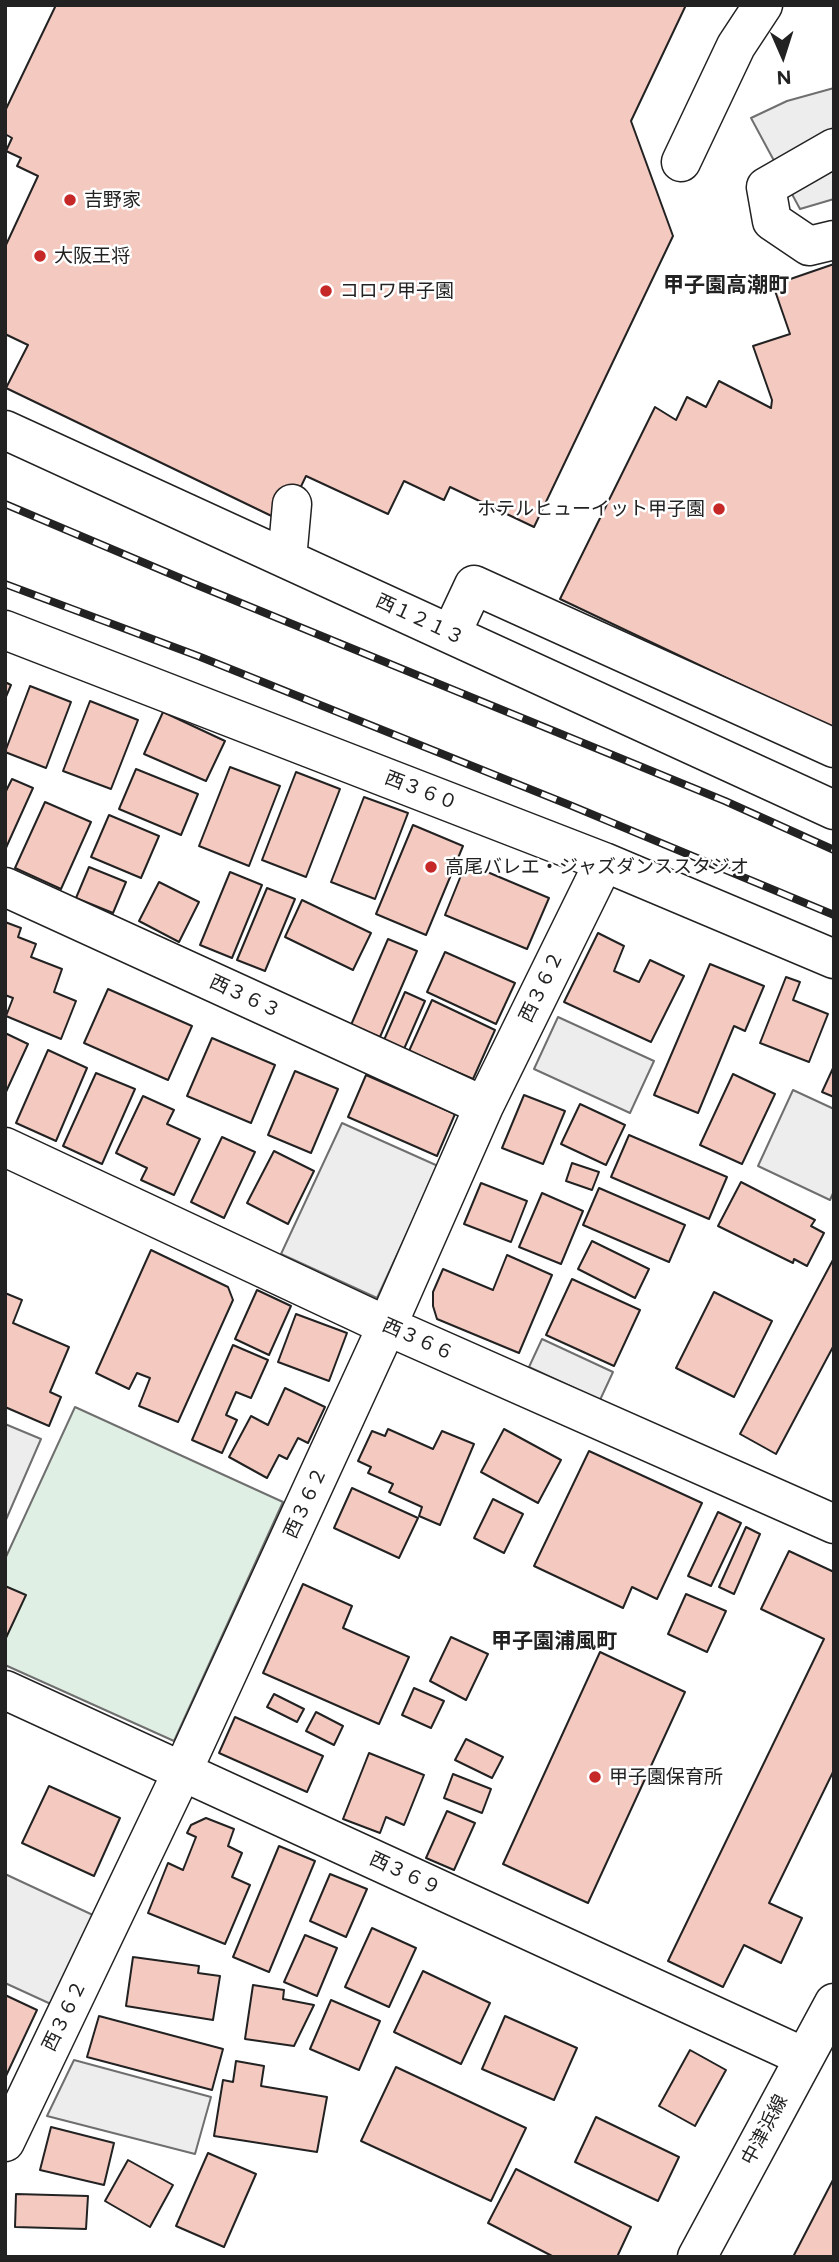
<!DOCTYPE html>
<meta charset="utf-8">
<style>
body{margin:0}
#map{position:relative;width:839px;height:2262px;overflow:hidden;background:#fff;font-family:Figtree,sans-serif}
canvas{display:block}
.frame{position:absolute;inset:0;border:7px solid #222;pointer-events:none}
.north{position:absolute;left:748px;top:21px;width:70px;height:70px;-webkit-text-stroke:5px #fff;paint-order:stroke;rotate:177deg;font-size:19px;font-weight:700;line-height:28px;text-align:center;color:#222}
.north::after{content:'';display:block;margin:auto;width:24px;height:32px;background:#222;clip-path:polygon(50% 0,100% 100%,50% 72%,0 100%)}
</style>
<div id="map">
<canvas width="839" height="2262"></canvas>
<div class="frame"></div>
<div class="north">N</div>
</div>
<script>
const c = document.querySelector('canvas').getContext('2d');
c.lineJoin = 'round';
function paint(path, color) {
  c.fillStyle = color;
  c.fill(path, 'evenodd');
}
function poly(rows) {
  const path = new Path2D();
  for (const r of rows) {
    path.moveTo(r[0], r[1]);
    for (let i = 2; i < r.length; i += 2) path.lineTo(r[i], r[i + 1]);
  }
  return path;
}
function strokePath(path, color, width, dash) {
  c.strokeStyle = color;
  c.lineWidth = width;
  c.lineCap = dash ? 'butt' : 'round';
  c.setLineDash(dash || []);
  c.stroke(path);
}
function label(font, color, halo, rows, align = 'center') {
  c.font = font + ' Figtree,"Noto Sans JP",sans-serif';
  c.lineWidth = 5;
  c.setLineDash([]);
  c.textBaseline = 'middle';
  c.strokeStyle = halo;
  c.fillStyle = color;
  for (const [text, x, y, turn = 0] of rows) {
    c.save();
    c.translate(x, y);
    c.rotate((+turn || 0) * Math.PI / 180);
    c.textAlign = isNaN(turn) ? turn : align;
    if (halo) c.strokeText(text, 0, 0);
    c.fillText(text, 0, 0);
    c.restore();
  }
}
const green = poly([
 [75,1407,283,1502,174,1741,5,1665,5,1559,75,1407]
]);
paint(green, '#e0efe3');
strokePath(green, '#6f6f6f', 2);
const parking = poly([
 [834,88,834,199,800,209,751,118,787,101,834,88],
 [558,1017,654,1061,630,1113,534,1069,558,1017],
 [793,1090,834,1109,834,1191,830,1200,758,1166,793,1090],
 [342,1123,438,1166,377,1298,281,1254,342,1123],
 [542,1339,613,1372,600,1400,529,1367,542,1339],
 [5,1424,41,1439,5,1522,5,1424],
 [5,1874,95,1916,53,2005,5,1983,5,1874],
 [74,2060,211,2097,195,2154,47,2116,74,2060]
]);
paint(parking, '#ededed');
strokePath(parking, '#6f6f6f', 2);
const building = poly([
 [56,5,686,5,631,121,673,236,534,527,450,487,444,500,404,481,388,514,306,476,284,522,6,388,28,345,5,334,5,247,38,176,17,166,21,158,6,151,12,138,5,134,5,111,56,5],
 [834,264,834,729,560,599,655,407,676,420,687,397,706,407,719,381,771,408,772,400,753,346,790,334,773,285,834,264],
 [5,682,11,685,5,699,5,682],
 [30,686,71,702,46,768,5,752,30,686],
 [90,701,138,720,111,789,63,771,90,701],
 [163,712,225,741,206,781,144,754,163,712],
 [230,767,280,786,249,866,199,846,230,767],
 [136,769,198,794,181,835,119,809,136,769],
 [296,772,340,789,306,877,262,860,296,772],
 [12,779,33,788,5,850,5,793,12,779],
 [364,797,408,813,375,899,331,882,364,797],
 [45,802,91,822,61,889,15,868,45,802],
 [109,815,159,836,141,878,91,857,109,815],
 [413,825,463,846,426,935,376,914,413,825],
 [466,863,549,898,527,949,445,915,466,863],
 [89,867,126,882,113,913,76,898,89,867],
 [230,872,262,885,232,958,200,945,230,872],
 [159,882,199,902,179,942,139,921,159,882],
 [267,888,295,899,265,971,237,960,267,888],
 [302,900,371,933,353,970,285,937,302,900],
 [5,922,21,928,18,937,36,944,31,957,62,969,54,992,76,1001,61,1039,6,1016,13,998,5,995,5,922],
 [598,933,624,946,614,971,639,982,650,960,684,976,651,1042,564,1002,598,933],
 [388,939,417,951,380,1037,351,1025,388,939],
 [445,952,515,983,496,1024,427,992,445,952],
 [710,964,764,986,745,1031,734,1026,698,1113,654,1095,710,964],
 [786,977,800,982,793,1000,828,1014,809,1062,760,1043,786,977],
 [108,989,192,1026,168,1080,84,1043,108,989],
 [405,992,425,1001,404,1049,384,1040,405,992],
 [432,1000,495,1030,473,1079,409,1051,432,1000],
 [5,1033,28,1044,5,1094,5,1033],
 [212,1038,275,1065,251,1123,187,1096,212,1038],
 [48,1050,87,1068,56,1141,16,1123,48,1050],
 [834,1066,834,1097,822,1092,834,1066],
 [295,1071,338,1089,311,1153,268,1135,295,1071],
 [96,1073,135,1089,102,1164,63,1146,96,1073],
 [733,1074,775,1094,742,1164,700,1145,733,1074],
 [366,1075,455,1114,437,1156,348,1117,366,1075],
 [524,1095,565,1111,543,1164,502,1148,524,1095],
 [143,1096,174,1110,167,1124,200,1139,174,1195,141,1180,147,1168,116,1153,143,1096],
 [580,1104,625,1125,606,1165,561,1144,580,1104],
 [629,1135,727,1177,709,1219,611,1177,629,1135],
 [222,1137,255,1152,224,1218,191,1202,222,1137],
 [274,1151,314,1171,288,1224,247,1203,274,1151],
 [572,1163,599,1172,592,1190,566,1181,572,1163],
 [741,1182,815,1220,811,1226,824,1233,807,1266,794,1259,793,1263,718,1226,741,1182],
 [481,1183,527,1201,511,1242,464,1224,481,1183],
 [599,1188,685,1225,669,1262,583,1225,599,1188],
 [542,1193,583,1211,561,1264,519,1247,542,1193],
 [592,1241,649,1269,635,1298,578,1269,592,1241],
 [151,1250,228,1287,233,1300,178,1422,139,1406,150,1378,137,1373,129,1389,96,1373,151,1250],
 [507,1255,552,1275,519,1353,437,1319,433,1306,433,1292,443,1269,493,1290,507,1255],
 [834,1258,834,1345,776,1454,740,1434,834,1258],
 [572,1279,640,1310,614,1366,546,1335,572,1279],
 [257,1290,291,1306,269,1355,235,1339,257,1290],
 [714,1292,772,1321,734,1397,676,1368,714,1292],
 [5,1293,22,1300,13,1323,69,1347,50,1392,61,1397,49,1426,5,1407,5,1293],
 [296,1314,347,1333,329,1381,278,1362,296,1314],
 [233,1345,268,1360,251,1398,236,1392,226,1415,237,1420,222,1453,192,1440,233,1345],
 [285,1388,325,1407,308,1443,298,1438,287,1459,279,1455,267,1478,229,1457,251,1416,268,1425,285,1388],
 [388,1429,433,1449,442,1431,474,1444,440,1525,419,1516,422,1507,389,1492,393,1484,368,1473,371,1467,358,1461,372,1431,385,1436,388,1429],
 [504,1429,561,1460,538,1503,481,1472,504,1429],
 [589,1451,702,1503,657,1599,632,1587,623,1608,534,1566,589,1451],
 [352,1488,418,1518,399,1558,334,1528,352,1488],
 [493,1499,523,1514,504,1553,474,1538,493,1499],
 [718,1512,741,1523,711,1586,688,1576,718,1512],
 [746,1527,760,1534,734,1594,719,1587,746,1527],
 [789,1551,834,1572,834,1770,769,1903,802,1918,781,1963,744,1945,723,1987,668,1961,824,1639,761,1609,789,1551],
 [303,1584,352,1606,343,1628,409,1657,379,1724,263,1673,303,1584],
 [5,1586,26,1595,5,1640,5,1586],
 [686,1594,726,1611,707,1652,668,1634,686,1594],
 [451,1637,488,1654,466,1700,430,1681,451,1637],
 [600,1652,685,1692,588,1903,503,1864,600,1652],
 [414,1688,444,1701,431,1728,402,1715,414,1688],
 [274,1694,304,1709,297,1722,267,1707,274,1694],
 [316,1712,343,1726,334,1745,306,1731,316,1712],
 [235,1717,323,1756,307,1792,219,1753,235,1717],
 [466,1739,503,1757,492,1778,455,1760,466,1739],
 [369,1753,424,1775,404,1825,386,1817,380,1833,343,1819,369,1753],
 [453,1774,491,1789,482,1813,444,1798,453,1774],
 [49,1786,120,1818,94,1876,22,1843,49,1786],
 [447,1811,475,1823,454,1870,426,1858,447,1811],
 [206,1818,234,1829,228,1846,242,1853,232,1877,250,1885,225,1944,148,1913,168,1863,183,1870,196,1837,187,1833,191,1825,206,1818],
 [279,1846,315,1861,269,1972,233,1957,279,1846],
 [330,1874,367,1889,346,1937,310,1921,330,1874],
 [372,1928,416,1948,389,2007,345,1987,372,1928],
 [305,1935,337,1948,317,1996,284,1982,305,1935],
 [133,1957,199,1966,198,1973,220,1976,213,2020,126,2006,133,1957],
 [423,1971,490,2003,461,2064,394,2032,423,1971],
 [253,1985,284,1990,283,1999,314,2005,294,2046,245,2039,253,1985],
 [5,1995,37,2010,5,2078,5,1995],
 [331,2000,380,2021,359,2070,310,2049,331,2000],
 [99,2016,223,2049,212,2090,87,2057,99,2016],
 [505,2016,577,2048,554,2100,482,2069,505,2016],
 [690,2050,726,2070,695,2126,659,2106,690,2050],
 [236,2061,264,2066,261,2086,327,2097,317,2152,214,2136,223,2080,233,2082,236,2061],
 [396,2067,526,2128,491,2201,361,2141,396,2067],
 [596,2117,679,2157,658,2201,575,2162,596,2117],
 [51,2127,114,2143,104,2185,40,2170,51,2127],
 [208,2153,256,2174,224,2247,176,2226,208,2153],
 [128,2160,173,2185,150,2227,105,2201,128,2160],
 [516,2169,631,2227,617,2257,554,2257,488,2223,516,2169],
 [834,2178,834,2257,793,2257,834,2178],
 [16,2194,88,2196,86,2229,15,2227,16,2194]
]);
paint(building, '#f3c9c0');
strokePath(building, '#222', 2);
const minor = poly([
 [834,148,766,187,772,221,809,246,834,240],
 [681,162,736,46,763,5],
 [5,430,834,810],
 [287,559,292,504],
 [5,630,604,862,834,959],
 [451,634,474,585,834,748],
 [5,887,484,1106],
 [5,1147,387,1326,834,1524],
 [5,1690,804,2057],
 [5,2142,182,1772,387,1326,484,1106,604,862],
 [697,2257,834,2003]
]);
strokePath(minor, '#222', 41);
strokePath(minor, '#fff', 38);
const rail = poly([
 [5,504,192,583,725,801,834,850],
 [5,584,198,656,572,806,834,915]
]);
strokePath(rail, '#222', 8);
strokePath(rail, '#fff', 5, [16]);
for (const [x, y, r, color] of [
 [70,200,7,"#c62828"],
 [40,256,7,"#c62828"],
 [326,291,7,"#c62828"],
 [719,509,7,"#c62828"],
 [431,867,7,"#c62828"],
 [595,1777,7,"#c62828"]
]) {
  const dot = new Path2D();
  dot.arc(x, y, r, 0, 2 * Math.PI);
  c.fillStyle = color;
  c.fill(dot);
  strokePath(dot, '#fff', 2.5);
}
label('19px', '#222', '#fff', [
 ["吉野家",84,200],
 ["大阪王将",54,256],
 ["コロワ甲子園",340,291],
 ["ホテルヒューイット甲子園",705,509,"right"],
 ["高尾バレエ・ジャズダンススタジオ",445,867],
 ["甲子園保育所",609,1777]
], 'left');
label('19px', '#222', '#fff', [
 ["西１２１３",420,620,25],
 ["西３６０",421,791,21],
 ["西３６２",542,987,-64],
 ["西３６３",245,997,25],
 ["西３６６",418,1340,24],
 ["西３６２",306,1503,-65],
 ["西３６９",405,1874,25],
 ["西３６２",65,2016,-64],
 ["中津浜線",765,2130,-62]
]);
label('bold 21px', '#222', '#fff', [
 ["甲子園高潮町",726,286],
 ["甲子園浦風町",554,1642]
]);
</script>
